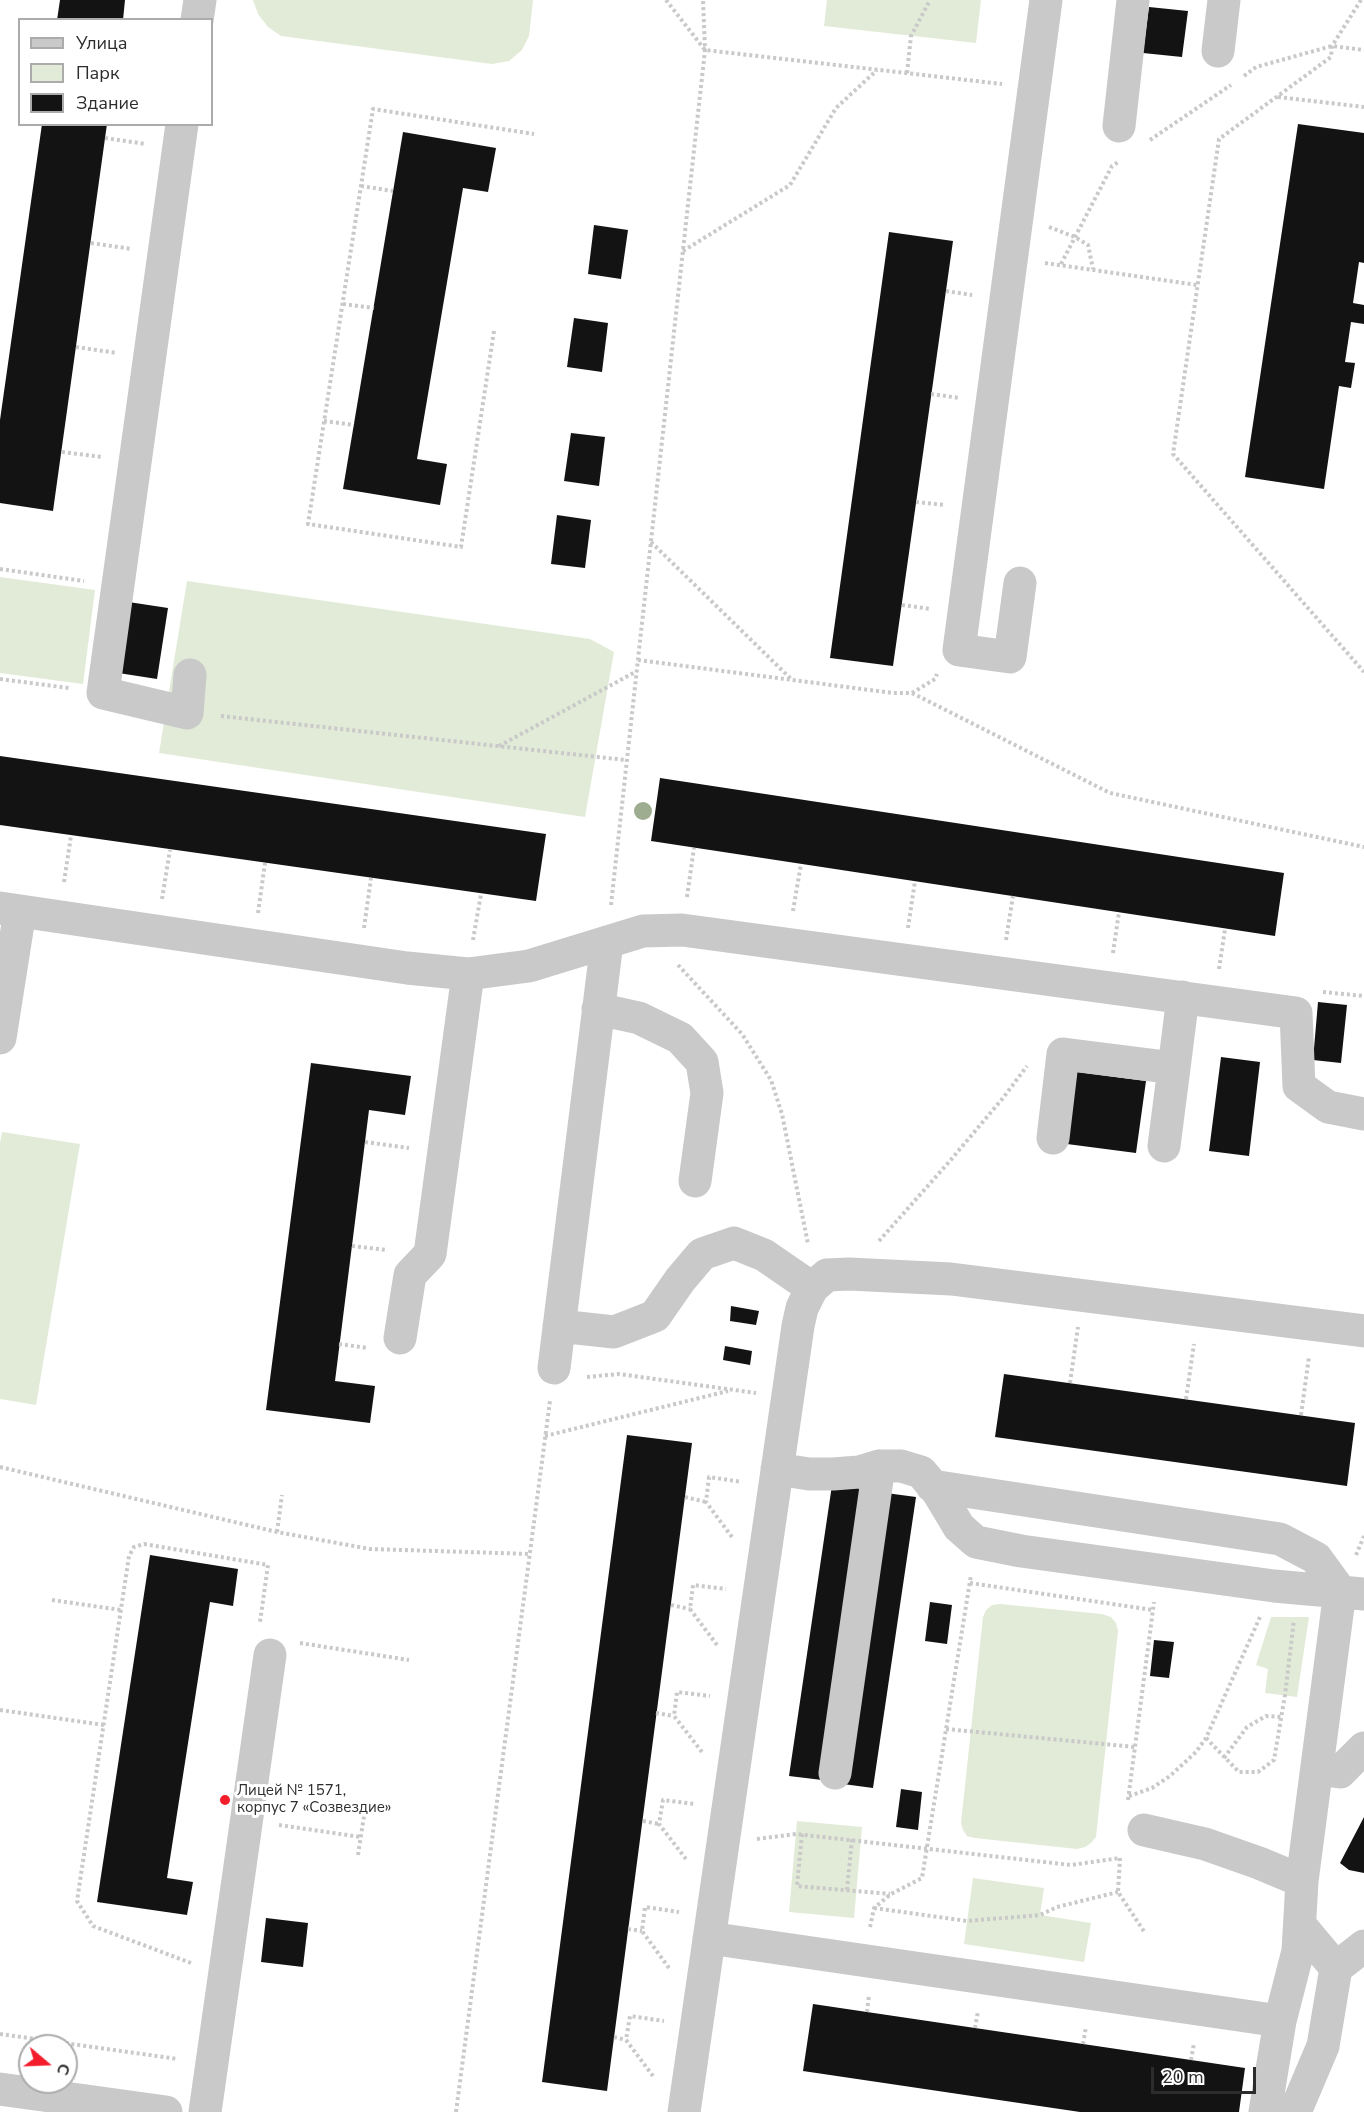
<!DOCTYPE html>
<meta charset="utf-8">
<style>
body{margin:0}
#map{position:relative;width:1364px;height:2112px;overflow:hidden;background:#fff;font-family:"Nunito Sans",sans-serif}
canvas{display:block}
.legend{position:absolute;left:18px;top:18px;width:195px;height:108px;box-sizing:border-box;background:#fff;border:2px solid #ababab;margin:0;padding:8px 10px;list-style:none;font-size:18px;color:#2c2c2c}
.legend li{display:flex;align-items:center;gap:12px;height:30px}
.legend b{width:30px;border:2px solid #ababab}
.north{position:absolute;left:18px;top:2034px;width:60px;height:60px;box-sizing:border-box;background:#fff;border:2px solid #ababab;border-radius:50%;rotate:109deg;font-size:16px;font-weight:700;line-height:24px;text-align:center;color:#2c2c2c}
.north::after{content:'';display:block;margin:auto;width:21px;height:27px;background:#f31d2c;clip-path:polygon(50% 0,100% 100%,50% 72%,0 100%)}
.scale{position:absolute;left:1151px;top:2067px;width:105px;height:27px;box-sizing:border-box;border:3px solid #2c2c2c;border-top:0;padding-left:8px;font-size:18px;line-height:21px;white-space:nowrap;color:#2c2c2c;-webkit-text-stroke:4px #fff;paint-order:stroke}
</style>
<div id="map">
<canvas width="1364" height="2112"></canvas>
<ul class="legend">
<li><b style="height:8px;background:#c9c9c9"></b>Улица</li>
<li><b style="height:16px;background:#e2ebd7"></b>Парк</li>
<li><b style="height:16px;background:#131313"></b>Здание</li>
</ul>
<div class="north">С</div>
<div class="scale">20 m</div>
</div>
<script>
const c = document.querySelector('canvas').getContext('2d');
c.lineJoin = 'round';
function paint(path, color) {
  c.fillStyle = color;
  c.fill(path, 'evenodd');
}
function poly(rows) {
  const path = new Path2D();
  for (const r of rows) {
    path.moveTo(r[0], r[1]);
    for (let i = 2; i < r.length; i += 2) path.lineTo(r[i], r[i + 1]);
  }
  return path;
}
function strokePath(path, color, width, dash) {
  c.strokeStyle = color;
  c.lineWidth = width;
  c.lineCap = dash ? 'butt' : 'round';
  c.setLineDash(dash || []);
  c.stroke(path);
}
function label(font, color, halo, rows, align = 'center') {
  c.font = font + ' "Nunito Sans",sans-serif';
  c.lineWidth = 6;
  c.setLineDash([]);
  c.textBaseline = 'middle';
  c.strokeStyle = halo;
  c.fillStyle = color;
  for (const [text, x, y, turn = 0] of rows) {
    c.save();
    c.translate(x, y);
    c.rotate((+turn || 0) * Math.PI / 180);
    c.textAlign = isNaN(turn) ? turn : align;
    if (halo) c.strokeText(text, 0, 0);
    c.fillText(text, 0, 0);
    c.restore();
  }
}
paint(poly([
 [253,0,533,0,529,36,522,50,509,61,492,64,281,36,268,27,258,14],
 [827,0,981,0,976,43,824,26],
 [0,577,95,590,83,684,0,673],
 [187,581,590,639,614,652,585,817,159,753],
 [2,1132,80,1144,36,1405,0,1399,0,1143],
 [1000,1604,1102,1614,1111,1617,1116,1623,1118,1631,1096,1837,1091,1843,1085,1847,1077,1849,975,1838,967,1836,963,1830,961,1823,983,1617,986,1610,992,1605],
 [1271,1617,1309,1617,1297,1697,1265,1693,1268,1669,1256,1665],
 [797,1821,862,1827,854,1918,789,1912],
 [973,1878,1044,1888,1040,1915,1091,1923,1084,1962,964,1944]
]), '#e2ebd7');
paint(poly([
 [60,0,125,0,123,20,57,20],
 [1149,7,1188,11,1182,57,1143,53],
 [42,124,107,124,53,511,0,503,0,420],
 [1298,124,1364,133,1364,263,1359,262,1353,303,1364,305,1364,324,1351,322,1345,362,1355,363,1351,388,1339,386,1324,489,1245,477],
 [403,132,496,148,488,192,463,188,417,459,447,464,440,505,343,489],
 [594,225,628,230,621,279,588,274],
 [889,232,953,241,893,666,830,658],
 [574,318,608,323,602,372,567,367],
 [571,433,605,437,599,486,564,481],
 [557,515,591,520,585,568,551,564],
 [122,601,168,608,157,679,112,672],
 [0,756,546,834,536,901,0,825],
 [660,778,1284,873,1275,936,651,841],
 [1318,1002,1347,1005,1341,1063,1313,1060],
 [1221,1057,1260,1062,1249,1156,1209,1151],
 [311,1063,411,1076,405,1115,369,1110,335,1381,375,1386,370,1423,266,1410],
 [1077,1072,1146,1081,1136,1153,1067,1144],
 [731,1306,759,1311,756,1325,730,1321],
 [725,1346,752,1351,750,1365,723,1360],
 [1004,1374,1355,1423,1347,1486,995,1437],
 [627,1435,692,1443,607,2091,542,2082],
 [832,1485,865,1489,822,1780,789,1776],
 [886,1493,916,1497,873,1788,843,1784],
 [150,1555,238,1569,233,1606,210,1602,167,1878,193,1882,187,1915,97,1902],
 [930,1602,952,1605,947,1644,925,1641],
 [1154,1640,1174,1642,1169,1678,1150,1676],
 [901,1789,922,1792,918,1830,896,1827],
 [1364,1817,1364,1873,1349,1870,1340,1863],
 [266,1918,308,1923,303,1967,261,1962],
 [813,2004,1245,2068,1239,2112,1080,2112,803,2071]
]), '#131313');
strokePath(poly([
 [666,0,705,50,1002,84],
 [1361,0,1332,46,1331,57,1219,139,1173,454,1364,672],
 [907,73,911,36,930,0],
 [1244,76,1256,67,1332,46,1364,50],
 [1278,97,1364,107],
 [105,138,146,144],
 [1150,140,1231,85],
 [361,186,393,191],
 [1049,227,1075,237,1088,245,1093,269],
 [91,243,132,249],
 [683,251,790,185,836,108,877,70],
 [1045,263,1197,285],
 [1061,264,1112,166,1120,161],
 [946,291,972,295],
 [343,304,374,308],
 [494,331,461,547,308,524,373,109,534,134],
 [76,347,117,353],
 [931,394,960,398],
 [324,421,354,425],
 [62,452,102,457],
 [916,502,945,505],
 [651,542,791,679],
 [0,569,84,581],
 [902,605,931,609],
 [638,660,893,693,912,693,935,679,937,674],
 [0,679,69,688],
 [912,693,1110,793,1364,847],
 [221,716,626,760],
 [499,746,637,671],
 [64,882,71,836],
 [687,897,694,848],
 [162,899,170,850],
 [611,905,705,50,703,0],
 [793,911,801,864],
 [258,913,265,863],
 [364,928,371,878],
 [908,928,915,881],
 [473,940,481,894],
 [1006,940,1013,896],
 [1113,953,1119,912],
 [678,965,742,1034,771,1080,782,1114,808,1244],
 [1219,969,1225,929],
 [1323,992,1364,996],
 [365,1142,409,1148],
 [879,1241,949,1162,1003,1098,1027,1066],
 [352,1246,387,1250],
 [339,1344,368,1348],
 [587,1377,619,1374,756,1393],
 [1070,1383,1078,1327],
 [1186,1399,1194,1344],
 [1301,1415,1309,1357],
 [545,1436,728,1391],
 [0,1467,277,1532,370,1549,530,1554],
 [685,1497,706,1502],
 [277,1532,282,1495],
 [732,1537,706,1502,709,1477,742,1482],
 [1356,1555,1364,1536],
 [970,1583,1153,1610],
 [52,1600,121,1610],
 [671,1605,690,1609],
 [300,1643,409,1660],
 [717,1645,690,1609,693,1585,726,1589],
 [0,1710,104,1725],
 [656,1713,674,1716],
 [946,1729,1135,1747],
 [1206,1738,1239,1772,1258,1772,1274,1760,1285,1695,1294,1620],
 [702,1752,674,1716,677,1692,710,1696],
 [1224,1758,1247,1727,1266,1716,1281,1717],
 [1129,1796,1152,1788,1170,1776,1196,1752,1206,1738,1260,1617],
 [1128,1800,1154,1602],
 [643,1821,659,1824],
 [279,1825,361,1837],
 [802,1834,797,1886,890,1894],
 [757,1839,796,1834,1071,1865,1120,1858],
 [358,1855,364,1816],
 [1120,1858,1118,1892,1145,1933],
 [686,1859,659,1824,663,1800,695,1804],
 [847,1890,852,1839],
 [874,1908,967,1921,1040,1915,1057,1907,1118,1892],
 [870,1927,874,1908,891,1894,922,1878,971,1575],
 [628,1929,642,1931],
 [191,1963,93,1926,77,1901,129,1556,134,1547,144,1544,268,1565,260,1622],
 [669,1968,642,1931,645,1907,679,1912],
 [867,2012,869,1995],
 [975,2028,978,2011],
 [0,2034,178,2059],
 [614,2037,626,2040],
 [1083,2044,1086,2027],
 [1191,2060,1194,2043],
 [653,2076,626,2040,630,2016,664,2021],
 [456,2112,550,1401]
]), '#c9c9c9', 4, [3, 3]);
strokePath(poly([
 [197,20,200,0],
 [1218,51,1224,0],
 [182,124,103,693,187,713,190,675],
 [1119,126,1133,0],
 [1020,583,1010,657,959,650,1046,0],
 [0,908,407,968,468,974,529,966,643,931,682,930,1296,1013,1299,1086,1328,1107,1364,1114],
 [598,1009,639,1018,680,1038,702,1062,707,1093,695,1181],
 [0,1038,20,911],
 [1053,1138,1063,1054,1174,1068,1183,997],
 [1164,1146,1174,1068],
 [559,1326,614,1332,655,1316,680,1280,702,1254,734,1243,764,1255,812,1288],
 [400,1338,410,1275,430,1254,468,974],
 [554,1368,607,942],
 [777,1469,809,1474,833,1474,859,1472,879,1466,901,1466,921,1472,938,1492,959,1527,976,1542,1021,1551,1274,1586,1364,1594],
 [932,1486,1280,1539,1316,1558,1340,1591,1302,1881,1298,1951,1280,2021],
 [1317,1769,1340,1772,1364,1748],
 [835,1773,879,1466],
 [1144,1830,1205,1844,1259,1863,1302,1881],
 [709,1938,1280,2021,1265,2112],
 [1336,1968,1364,1946],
 [0,2089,166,2112],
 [205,2112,270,1655],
 [684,2112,798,1326,802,1308,812,1288,827,1275,849,1274,951,1279,1364,1331],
 [1295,2112,1323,2046,1336,1968,1300,1925]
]), '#c9c9c9', 33);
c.fillStyle = '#9ead90';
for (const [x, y] of [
 [643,811]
]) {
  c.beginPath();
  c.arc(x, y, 9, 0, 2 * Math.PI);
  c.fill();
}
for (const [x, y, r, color] of [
 [225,1800,6,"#f31d2c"]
]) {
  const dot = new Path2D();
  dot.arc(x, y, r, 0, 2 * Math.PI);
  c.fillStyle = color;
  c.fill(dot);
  strokePath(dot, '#fff', 2);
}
label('15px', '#2c2c2c', '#fff', [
 ["Лицей № 1571,",237,1791],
 ["корпус 7 «Созвездие»",237,1808]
], 'left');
</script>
